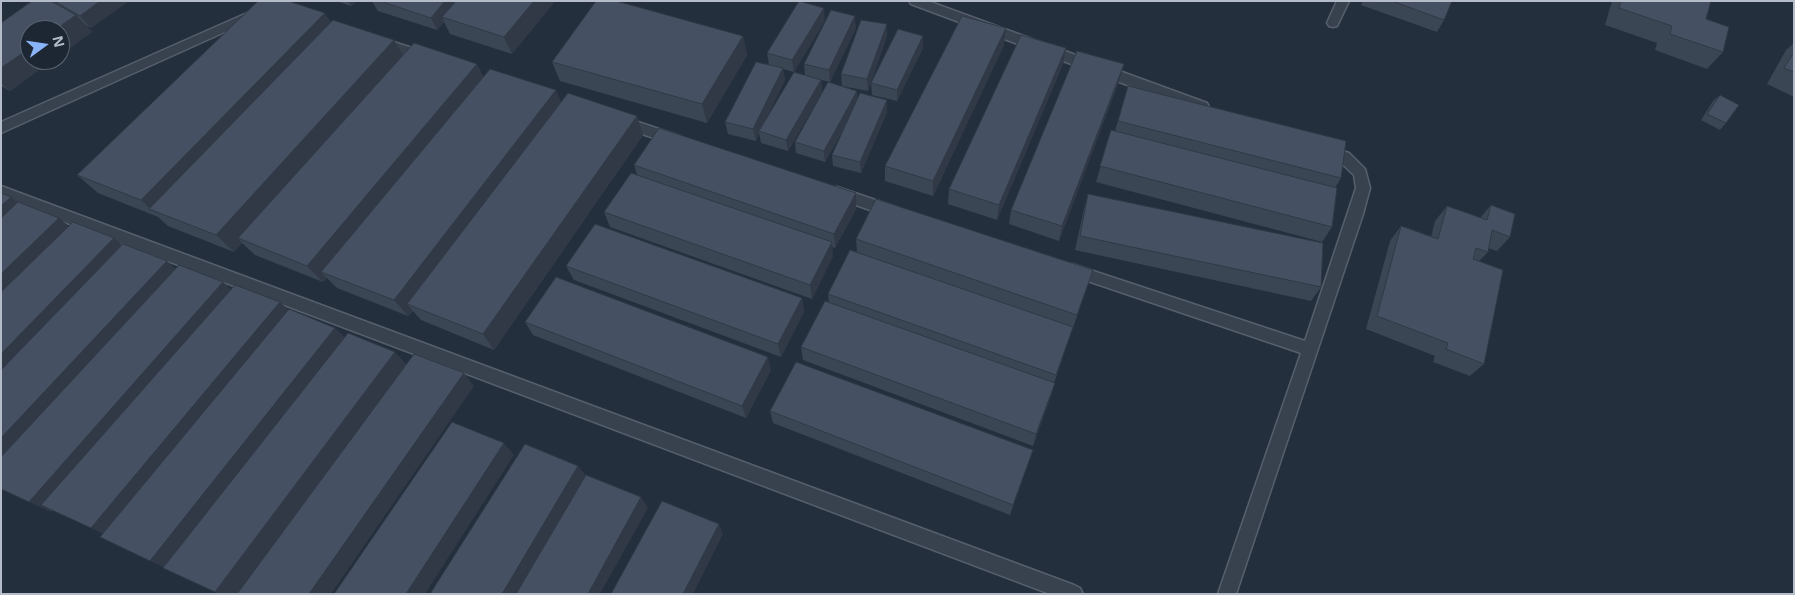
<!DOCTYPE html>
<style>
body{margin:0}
#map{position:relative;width:1795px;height:595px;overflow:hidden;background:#242f3e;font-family:"Noto Sans",sans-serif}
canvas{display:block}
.frame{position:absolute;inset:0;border:2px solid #b4bcc9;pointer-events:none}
.north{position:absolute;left:20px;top:20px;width:50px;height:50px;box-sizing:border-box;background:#1d2633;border:1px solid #59626f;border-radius:50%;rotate:76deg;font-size:14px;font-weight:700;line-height:20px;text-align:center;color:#b4bcc9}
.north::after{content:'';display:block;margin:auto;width:18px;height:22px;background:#8ab4f8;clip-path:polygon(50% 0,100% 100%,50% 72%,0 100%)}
</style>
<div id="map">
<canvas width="1795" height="595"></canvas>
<div class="frame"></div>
<div class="north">N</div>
</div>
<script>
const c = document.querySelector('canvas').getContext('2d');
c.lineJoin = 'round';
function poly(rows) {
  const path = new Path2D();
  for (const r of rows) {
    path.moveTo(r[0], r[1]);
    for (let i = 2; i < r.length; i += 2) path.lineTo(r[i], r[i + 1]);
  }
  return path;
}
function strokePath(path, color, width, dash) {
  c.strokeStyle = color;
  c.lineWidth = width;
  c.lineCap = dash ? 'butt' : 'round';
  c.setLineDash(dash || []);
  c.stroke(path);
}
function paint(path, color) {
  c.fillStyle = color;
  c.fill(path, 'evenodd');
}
const lane = poly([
 [909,1,928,1,1207,103,1209,107,1207,111,1202,112,1197,111,911,4,909,1],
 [1337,1,1349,1,1337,26,1333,27,1329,26,1327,23,1337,1],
 [256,9,260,10,262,13,260,16,1,133,1,122,256,9],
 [381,38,431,54,432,57,431,60,426,62,377,46,375,43,377,40,381,38],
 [623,117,680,136,682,140,680,144,675,145,618,126,616,122,618,118,623,117],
 [1325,146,1349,153,1365,169,1370,188,1363,214,1236,594,1218,594,1301,353,1067,274,1065,270,1067,266,1072,264,1305,341,1356,188,1354,175,1339,161,1320,155,1318,151,1320,147,1325,146],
 [1,186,1074,585,1080,588,1083,594,1050,594,1,198,1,186],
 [837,187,896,207,898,211,896,215,891,217,832,197,830,193,832,189,837,187]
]);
strokePath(lane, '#565f6c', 3);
paint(lane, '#38414e');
paint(poly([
 [32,1,129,1,91,28,86,25,92,32,60,55,60,30,30,60,53,60,10,91,1,86,1,23],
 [336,1,356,1,351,6],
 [372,1,555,1,512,54,450,34,444,22,437,30,378,11],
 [1363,1,1452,1,1444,20,1437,32,1361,5],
 [1612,1,1711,1,1706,19,1723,52,1707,69,1655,50,1657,43,1605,25],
 [825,20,794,72,783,69,785,80,765,121,805,75,804,64,856,28,830,82,821,80,822,92,788,151,761,143,759,133,756,141,728,134,725,122,769,65,767,53],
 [887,24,887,36,868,91,842,86,841,74],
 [743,36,747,55,707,123,560,81,552,62],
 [394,40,403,55,483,77,561,102,637,116,643,135,494,350,421,320,413,311,408,316,337,288,327,278,323,282,255,255,242,243,234,252,168,226,158,217,98,193,77,175],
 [1794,43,1794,97,1767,84,1786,50],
 [1004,45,933,196,885,181,885,166],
 [923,48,897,101,872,95,871,83],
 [1066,48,1063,64,997,220,948,204,949,189],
 [1119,81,1059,241,1009,224,1011,210],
 [1128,86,1341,178,1335,188,1332,227,1322,242,1096,182,1111,130,1115,131],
 [857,91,857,98,887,112,861,173,833,166,832,155,844,128,825,162,796,153,795,142],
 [1720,95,1726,123,1720,130,1701,120,1713,101],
 [634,165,856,209,835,248,832,247,833,256,812,299,610,227,604,212,637,175],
 [1088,194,1321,287,1311,301,1075,250,1084,209],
 [1491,205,1510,237,1497,251,1488,248,1488,252,1479,261,1484,364,1470,376,1433,362,1435,356,1366,329,1390,241,1401,226,1431,237,1435,221,1447,206,1480,218],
 [856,239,1093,270,1054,383,1051,396,1033,446,803,360,801,347,829,303,828,294,857,253],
 [566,266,802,298,804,312,781,357,574,280],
 [525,322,771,370,746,418,533,335],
 [770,411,1033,450,1010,515,773,423]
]), '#3b4654');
paint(poly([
 [100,1,129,1,91,28,80,16],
 [348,1,356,1,351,6],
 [445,1,463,1,442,17,444,22,437,30,431,18],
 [534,1,555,1,512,54,504,37],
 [824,8,825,20,794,72,792,60],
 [325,13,338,33,152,210,141,200],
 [76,15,92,32,60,55,60,30,55,30],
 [855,16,856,28,830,82,829,70],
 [887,24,887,36,868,91,867,79],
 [1006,28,1004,45,933,196,933,181],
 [743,36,747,55,707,123,702,104],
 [923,36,923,48,897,101,897,90],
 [394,40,406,60,238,238,242,243,234,252,216,235],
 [30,48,30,60,53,60,10,91,1,83,1,68],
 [1066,48,1063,64,997,220,999,205],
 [477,64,487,83,321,272,327,278,323,282,307,266],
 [1124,64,1119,81,1059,241,1062,226],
 [783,68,785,80,760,131,759,131,759,133,756,141,753,129],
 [821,80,822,92,788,151,786,140],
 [556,90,565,110,407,304,413,311,408,316,394,300],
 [857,91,857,103,825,162,824,151],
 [887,100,887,112,861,173,860,162],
 [637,116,643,135,494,350,483,334],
 [856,193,856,209,835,248,834,234],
 [11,197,30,212,1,239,1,206],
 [59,218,77,233,1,308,1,274],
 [114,238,132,253,1,389,1,354],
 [832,242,833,256,812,299,810,285],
 [167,261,183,276,1,474,1,438],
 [223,282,238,296,51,512,29,502],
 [802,298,804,312,781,357,778,344],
 [280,302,295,316,112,538,91,528],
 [335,328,349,341,170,570,150,561],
 [395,352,407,365,239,594,219,594,215,592],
 [768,357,771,370,746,418,742,406],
 [464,373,474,386,331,594,309,594],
 [1055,383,1051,396,1033,446,1036,434],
 [504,443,514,455,425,594,406,594],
 [578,466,587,477,518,594,502,594],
 [641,497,648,508,600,594,588,594],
 [719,524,723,534,693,594,683,594]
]), '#303945');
const building = poly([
 [32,1,51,1,76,15,55,30,30,30,30,48,1,68,1,23,32,1],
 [54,1,100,1,80,16,54,1],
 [258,1,288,1,325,13,141,200,77,175,258,1],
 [380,1,445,1,431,18,380,1],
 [456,1,534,1,504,37,442,17,456,1],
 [596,1,616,1,743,36,702,104,552,62,596,1],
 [799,1,824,8,792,60,767,53,799,1],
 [1392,1,1452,1,1444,20,1392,1],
 [1621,1,1711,1,1706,19,1729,27,1723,52,1670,34,1672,26,1619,8,1621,1],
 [831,10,855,16,829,70,804,64,831,10],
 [962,16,1006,28,933,181,885,166,962,16],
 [333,20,394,40,216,235,149,209,333,20],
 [861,20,887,24,867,79,841,74,861,20],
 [898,29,923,36,897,90,871,83,898,29],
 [1021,35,1066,48,999,205,949,189,1021,35],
 [414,43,477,64,307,266,238,238,414,43],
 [1077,51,1124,64,1062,226,1011,210,1077,51],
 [1794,52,1794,72,1784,68,1794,52],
 [756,62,783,68,753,129,725,122,756,62],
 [490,69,556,90,394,300,321,272,490,69],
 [794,72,821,80,786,140,759,131,794,72],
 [828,82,857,91,824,151,795,142,828,82],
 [1128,86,1346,141,1341,178,1118,121,1128,86],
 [568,93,637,116,483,334,407,304,568,93],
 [860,93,887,100,860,162,832,155,860,93],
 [1720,95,1739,105,1726,123,1707,114,1720,95],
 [659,128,856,193,834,234,634,165,659,128],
 [1111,130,1337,188,1332,227,1100,166,1111,130],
 [631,173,832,242,810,285,604,212,631,173],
 [1,193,11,197,1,206,1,193],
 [1088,194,1323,243,1321,287,1080,236,1088,194],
 [876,199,1093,270,1077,315,856,239,876,199],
 [18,202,59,218,1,274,1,218,18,202],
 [1491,205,1515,214,1510,237,1492,230,1488,252,1476,248,1473,259,1503,270,1484,364,1446,349,1448,343,1377,316,1401,226,1438,239,1447,206,1487,220,1491,205],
 [73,222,114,238,1,354,1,292,73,222],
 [595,224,802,298,778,344,566,266,595,224],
 [123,244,167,261,1,438,1,370,123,244],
 [850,250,1073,327,1056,375,828,294,850,250],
 [179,265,223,282,29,502,1,489,1,457,179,265],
 [556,277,768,357,742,406,525,322,556,277],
 [235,285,280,302,91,528,41,505,235,285],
 [825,301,1055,383,1036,434,801,347,825,301],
 [289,309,335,328,150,561,100,537,289,309],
 [348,333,395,352,215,592,163,568,348,333],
 [414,354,464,373,309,594,237,594,414,354],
 [796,362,1033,450,1013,505,770,411,796,362],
 [452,422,504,443,406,594,334,594,452,422],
 [525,444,578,466,502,594,430,594,525,444],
 [586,475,641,497,588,594,516,594,586,475],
 [662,501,719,524,683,594,611,594,662,501]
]);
paint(building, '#455162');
strokePath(building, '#303945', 1);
</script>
